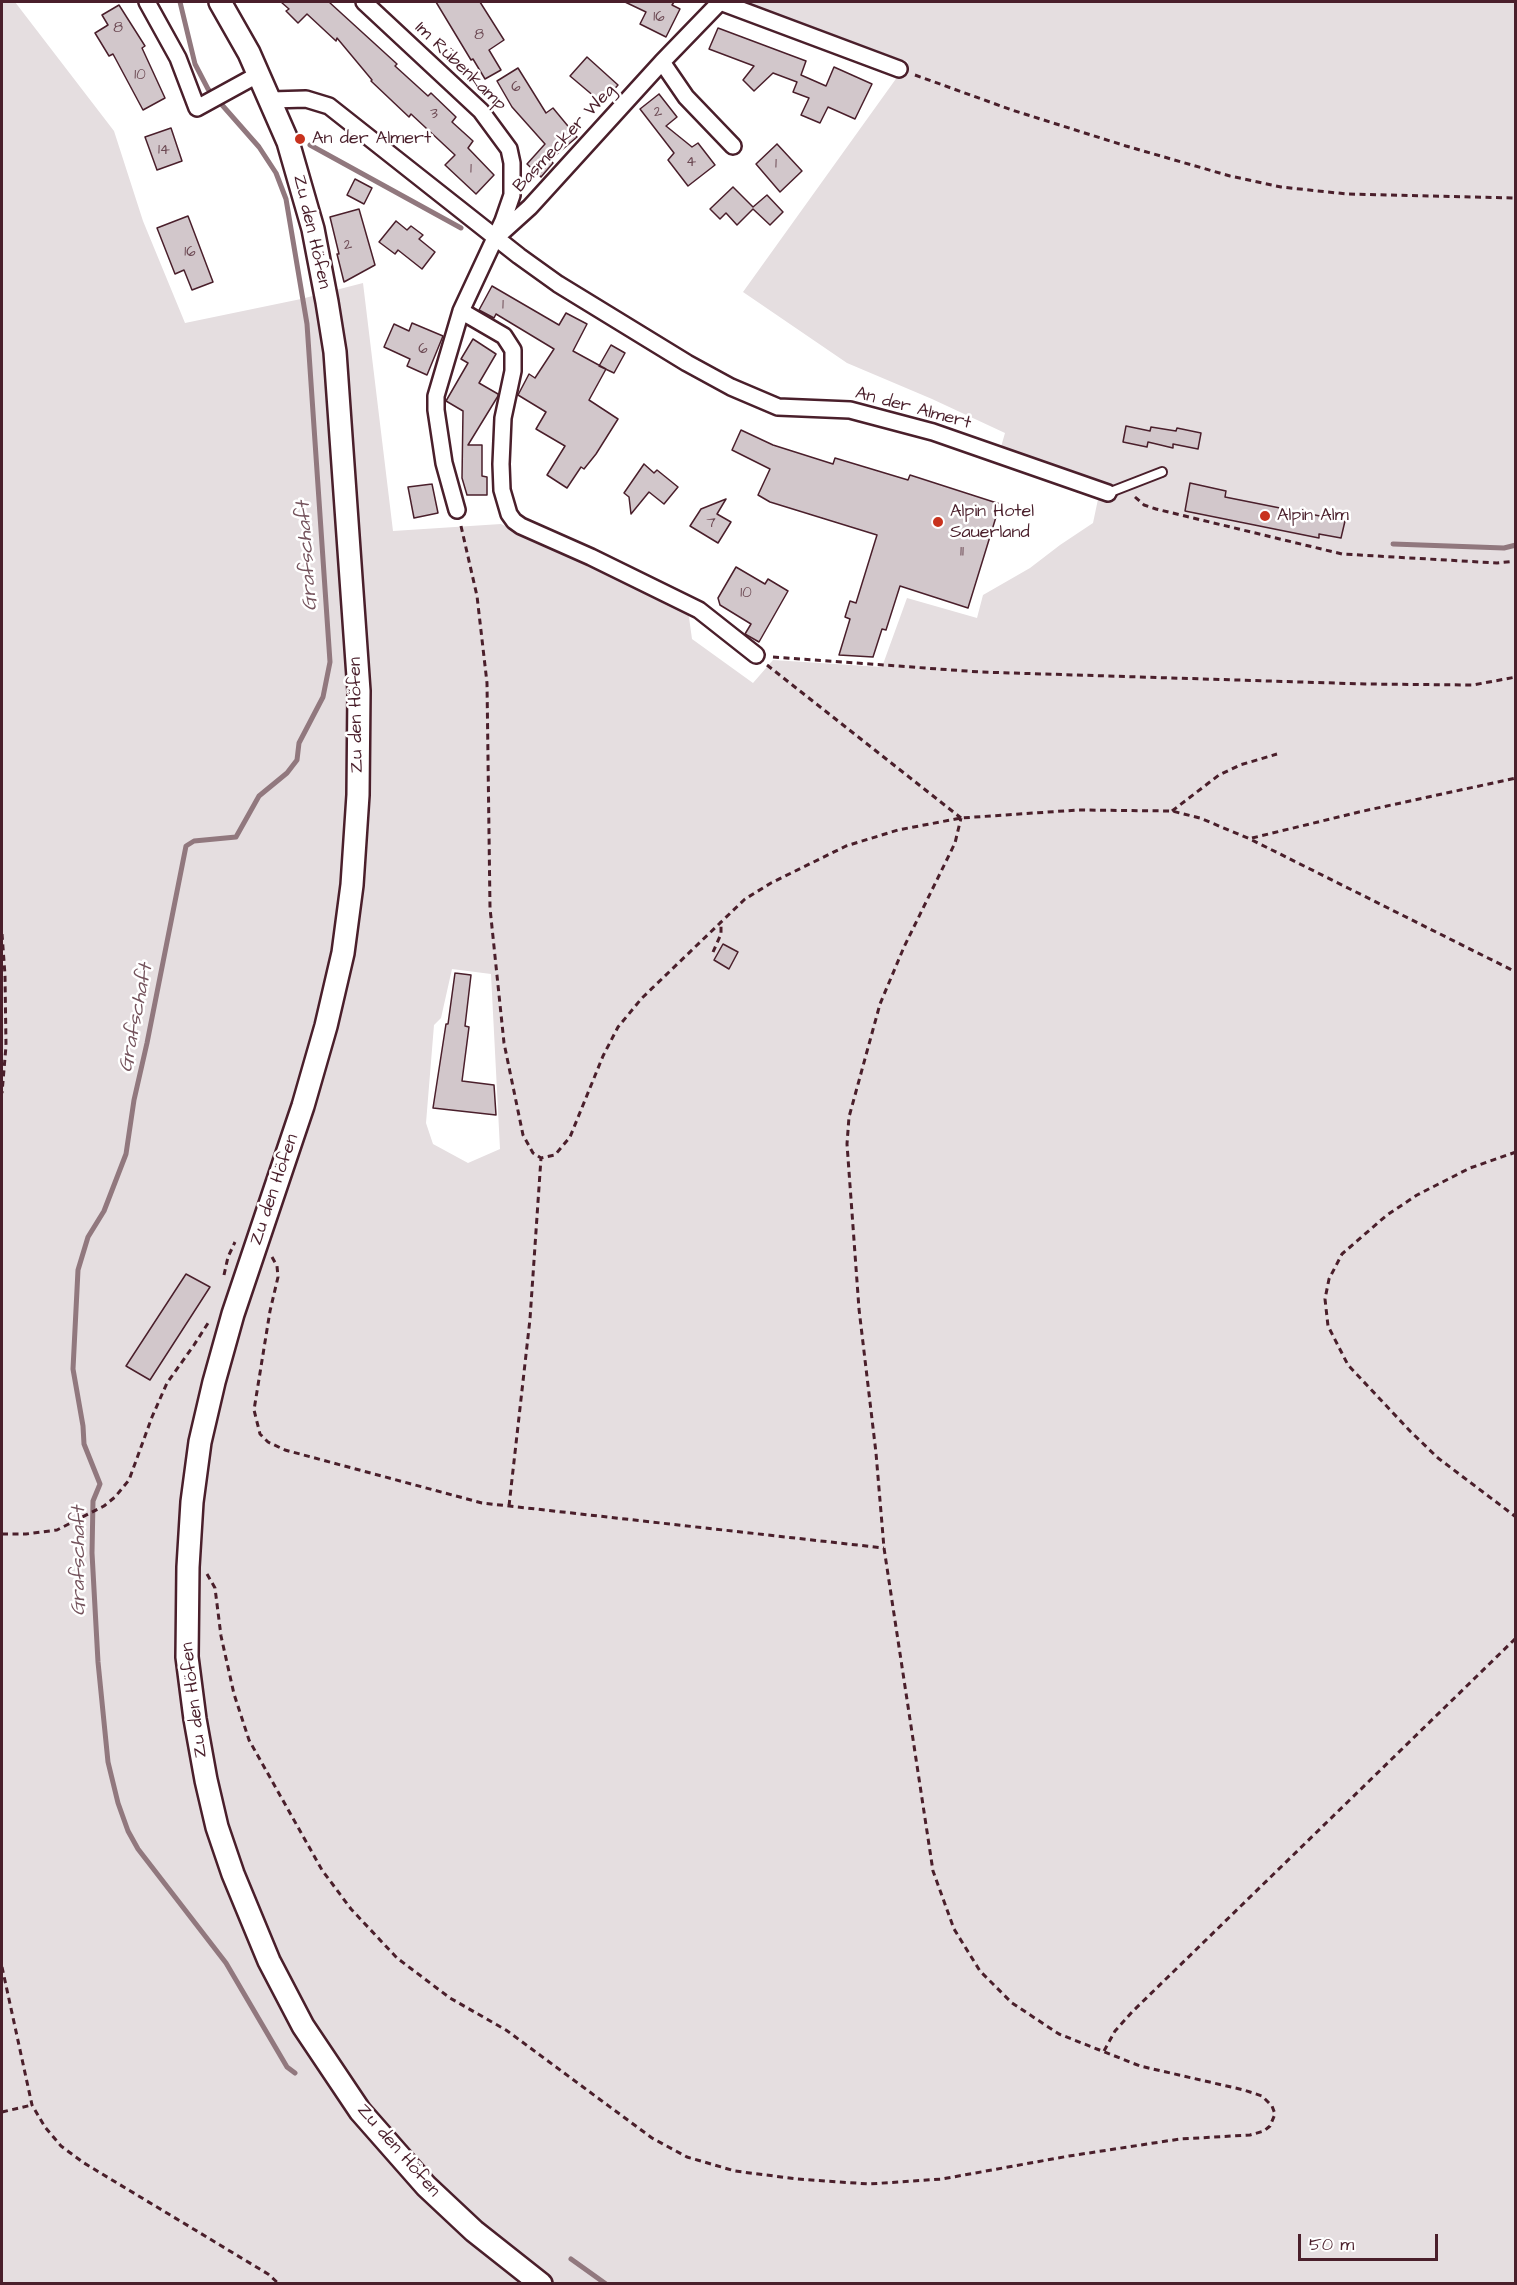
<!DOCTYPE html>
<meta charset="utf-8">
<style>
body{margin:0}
#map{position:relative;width:1517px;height:2285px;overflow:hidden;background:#fff;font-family:"Architects Daughter",sans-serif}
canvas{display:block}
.frame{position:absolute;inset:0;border:3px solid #4a1f2b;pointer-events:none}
.scale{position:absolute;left:1298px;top:2234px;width:140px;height:27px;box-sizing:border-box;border:3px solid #4a1f2b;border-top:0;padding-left:8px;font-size:18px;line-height:21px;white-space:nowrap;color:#4a1f2b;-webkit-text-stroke:4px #fff;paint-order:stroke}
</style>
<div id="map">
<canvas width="1517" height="2285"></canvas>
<div class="frame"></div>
<div class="scale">50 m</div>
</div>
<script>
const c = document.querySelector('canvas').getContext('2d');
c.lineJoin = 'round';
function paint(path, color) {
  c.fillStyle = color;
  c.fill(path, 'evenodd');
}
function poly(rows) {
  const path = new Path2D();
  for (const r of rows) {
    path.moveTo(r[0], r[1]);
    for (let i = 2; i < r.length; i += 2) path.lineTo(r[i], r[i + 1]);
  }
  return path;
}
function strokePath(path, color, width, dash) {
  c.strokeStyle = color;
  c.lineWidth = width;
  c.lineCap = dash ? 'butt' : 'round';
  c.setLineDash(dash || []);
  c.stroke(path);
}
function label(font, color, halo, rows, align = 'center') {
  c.font = font + ' "Architects Daughter",sans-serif';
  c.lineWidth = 5;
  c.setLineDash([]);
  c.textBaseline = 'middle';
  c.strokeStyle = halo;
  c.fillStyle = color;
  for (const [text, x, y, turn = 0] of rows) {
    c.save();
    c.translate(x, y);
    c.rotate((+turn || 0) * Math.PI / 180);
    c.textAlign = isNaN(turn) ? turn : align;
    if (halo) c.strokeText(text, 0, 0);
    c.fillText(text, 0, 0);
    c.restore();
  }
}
paint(poly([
 [2,2,15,2,114,131,143,221,185,323,301,299,363,283,393,531,501,524,688,610,692,639,753,683,773,660,882,667,907,598,977,618,983,595,1030,568,1060,545,1093,523,1101,485,1001,447,1005,433,932,399,847,363,743,292,908,62,746,2,1515,2,1515,2283,2,2284],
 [452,969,491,974,500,1149,468,1163,433,1144,426,1123,434,1025,441,1018]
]), '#e5dee0');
strokePath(poly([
 [180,2,195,64,208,89,259,147,276,173,286,199,307,324,330,662,323,697,299,743,297,760,287,773,259,796,236,837,194,841,186,846,147,1043,134,1100,126,1154,104,1211,88,1237,78,1270,73,1369,83,1426,84,1444,100,1484,93,1501,92,1553,98,1662,108,1762,118,1803,128,1831,138,1849,226,1963,287,2067,295,2073],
 [310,145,461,228],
 [1393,544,1504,548,1516,545],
 [571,2259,606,2284]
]), '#91787e', 5);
const building = poly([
 [281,2,329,2,397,64,395,66,428,96,431,93,456,117,452,122,473,141,468,148,494,175,476,194,445,165,455,155,411,114,409,117,371,81,372,80,337,38,336,41,307,14,298,23,286,11,289,9,281,2],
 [436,2,480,2,504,40,489,50,501,70,485,79,473,59,471,60,436,2],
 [625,2,674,2,672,5,680,9,666,37,640,24,646,12,625,2],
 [119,5,145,46,142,48,165,98,143,110,113,54,109,56,95,33,108,25,102,15,119,5],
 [718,28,806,61,801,75,826,86,834,67,872,84,855,119,828,107,820,123,801,115,809,98,793,92,797,82,773,73,754,91,743,80,754,66,709,49,718,28],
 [587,57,618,85,602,103,570,76,587,57],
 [518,68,546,113,553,108,577,137,550,160,553,163,541,177,527,164,545,144,512,107,497,81,518,68],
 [659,94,677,117,666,126,692,147,698,143,715,165,688,186,668,160,674,153,640,109,659,94],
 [171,128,182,161,157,170,145,137,171,128],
 [777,144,802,171,780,192,756,164,777,144],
 [355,179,372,188,364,204,347,195,355,179],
 [733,187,753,207,767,195,783,212,770,225,753,209,737,225,726,213,720,219,710,209,733,187],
 [359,209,375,265,344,282,337,254,339,254,330,217,359,209],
 [188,216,213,282,192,290,184,270,175,274,157,228,188,216],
 [396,221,407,230,411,226,423,235,419,239,435,252,422,269,398,250,395,254,379,242,396,221],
 [492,286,559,325,566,313,587,324,573,351,606,369,589,400,618,419,596,454,584,469,581,467,567,488,547,475,565,446,536,429,546,412,518,395,529,374,535,378,554,349,496,314,494,318,479,310,492,286],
 [412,323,443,336,427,375,407,366,410,359,384,347,394,324,409,331,412,323],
 [473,339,496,354,479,383,498,394,498,396,468,445,482,445,482,476,487,477,487,495,467,495,462,478,463,411,446,401,468,363,461,359,473,339],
 [611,345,625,353,614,373,599,366,611,345],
 [1126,426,1150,431,1151,427,1176,431,1177,428,1201,433,1198,449,1173,444,1173,448,1148,442,1147,447,1123,442,1126,426],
 [741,430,773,445,833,464,835,458,908,480,910,475,1000,504,968,608,900,586,886,630,882,629,873,657,839,655,850,619,845,617,850,601,856,603,877,535,770,502,758,495,770,469,732,450,741,430],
 [644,464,654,473,657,470,678,487,664,504,649,492,631,514,629,497,624,493,644,464],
 [1190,483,1226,491,1225,497,1345,521,1341,538,1319,534,1319,538,1185,511,1190,483],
 [432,484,438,513,414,518,408,487,432,484],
 [726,499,717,514,731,522,718,543,690,526,701,509,726,499],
 [736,567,765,584,768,579,788,591,759,642,745,634,751,624,720,605,718,598,736,567],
 [723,944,738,952,729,969,714,960,723,944],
 [455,973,471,975,465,1026,469,1027,462,1081,494,1085,496,1115,433,1108,446,1024,448,1024,455,973],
 [186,1274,210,1287,150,1380,126,1366,186,1274]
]);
paint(building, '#d2c7cb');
strokePath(building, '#4a1f2b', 1.5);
const lane = poly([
 [1108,493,1162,472]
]);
const street = poly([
 [147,2,178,58,197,108,259,74],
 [364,2,481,111,509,149,512,163,512,195,503,221,461,311,436,396,436,410,444,463,457,510],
 [720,2,899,69],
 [662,62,686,97,733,146],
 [271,100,306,99,329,106,519,256,558,284,687,363,731,387,778,407,850,410,933,432,1108,493],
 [499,235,530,207,662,62,720,2],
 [461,311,504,336,513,350,513,371,503,418,501,464,502,490,509,514,514,521,521,526,591,557,699,610,756,655]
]);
const secondary = poly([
 [220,2,249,53,288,142,313,229,327,302,335,352,359,691,358,795,352,885,343,953,326,1026,303,1106,233,1314,214,1382,200,1442,192,1502,188,1567,187,1657,195,1719,206,1780,217,1827,233,1874,269,1961,303,2026,360,2111,426,2186,474,2231,541,2284]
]);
strokePath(lane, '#4a1f2b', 12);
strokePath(street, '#4a1f2b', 20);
strokePath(secondary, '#4a1f2b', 26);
strokePath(poly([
 [915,75,1012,110,1126,146,1230,176,1281,187,1347,194,1516,198],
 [1135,497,1144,505,1156,509,1342,554,1497,563,1516,561],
 [461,526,477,596,487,683,490,908,504,1043,523,1135,533,1153,541,1158,555,1155,570,1137,603,1056,618,1027,642,998,745,899,771,883,846,846,898,830,961,818,1078,810,1172,811,1200,818,1250,839,1516,972],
 [773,657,980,672,1365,684,1473,685,1516,677],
 [767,665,961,818],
 [1172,811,1219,775,1240,765,1277,754],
 [1252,838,1359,812,1516,778],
 [2,934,5,975,6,1046,2,1093],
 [713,952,721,934,721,921],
 [1516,1152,1470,1168,1417,1195,1387,1215,1342,1254,1329,1279,1325,1299,1328,1326,1348,1365,1410,1431,1438,1458,1516,1517],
 [272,1257,277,1266,278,1277,270,1311,254,1410,260,1434,268,1442,285,1450,482,1503,884,1548],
 [224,1275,228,1257,235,1242],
 [509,1506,530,1319,541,1158],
 [2,1534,26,1534,57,1530,104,1506,115,1497,129,1480,152,1417,167,1383,194,1345,210,1320],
 [207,1574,215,1588,221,1636,234,1694,249,1740,322,1870,351,1909,397,1958,450,1998,506,2030,652,2138,687,2157,735,2171,797,2179,869,2184,942,2179,1069,2156,1180,2139,1250,2135,1264,2131,1270,2126,1275,2114,1272,2106,1262,2096,1244,2090,1140,2066,1059,2034,1012,2003,980,1971,954,1929,933,1871,884,1548,876,1453,859,1309,847,1144,849,1117,880,1004,904,947,955,843,961,818],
 [2,1967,32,2105,45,2127,61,2146,84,2163,268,2274,279,2284],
 [1104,2051,1115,2031,1132,2012,1516,1638],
 [2,2112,32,2105]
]), '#4a1f2b', 3, [6, 4.5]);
strokePath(lane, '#fff', 8);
strokePath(street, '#fff', 15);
strokePath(secondary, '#fff', 21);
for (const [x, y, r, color] of [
 [300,139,6,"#c8321e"],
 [1265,516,6,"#c8321e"],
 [938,522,6,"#c8321e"]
]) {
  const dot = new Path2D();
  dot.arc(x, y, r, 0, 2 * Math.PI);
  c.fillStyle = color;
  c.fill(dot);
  strokePath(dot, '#fff', 2);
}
label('15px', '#6c4953', null, [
 ["16",659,18],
 ["8",118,29],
 ["8",479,36],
 ["10",140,76],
 ["6",516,88],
 ["2",658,113],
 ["3",434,115],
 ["14",164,151],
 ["4",691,163],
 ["1",776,165],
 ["1",471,170],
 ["2",348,246],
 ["16",190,253],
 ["1",503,306],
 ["6",423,350],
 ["7",711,524],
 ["11",962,553],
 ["10",746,594]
]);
label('18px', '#4a1f2b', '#fff', [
 ["Im Rübenkamp",460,67,44],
 ["Basmecker Weg",565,139,-47],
 ["Zu den Höfen",311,232,77],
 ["An der Almert",913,409,15],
 ["Zu den Höfen",357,715,-91],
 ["Zu den Höfen",275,1190,-71],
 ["Zu den Höfen",195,1700,-97],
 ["Zu den Höfen",398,2151,49]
]);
label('18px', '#4a1f2b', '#fff', [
 ["An der Almert",312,139],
 ["Alpin Hotel",950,512],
 ["Sauerland",950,533],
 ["Alpin Alm",1277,516]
], 'left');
label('italic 20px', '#74535c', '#fff', [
 ["Grafschaft",308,556,-94],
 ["Grafschaft",137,1018,-79],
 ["Grafschaft",80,1561,-90]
]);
</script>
